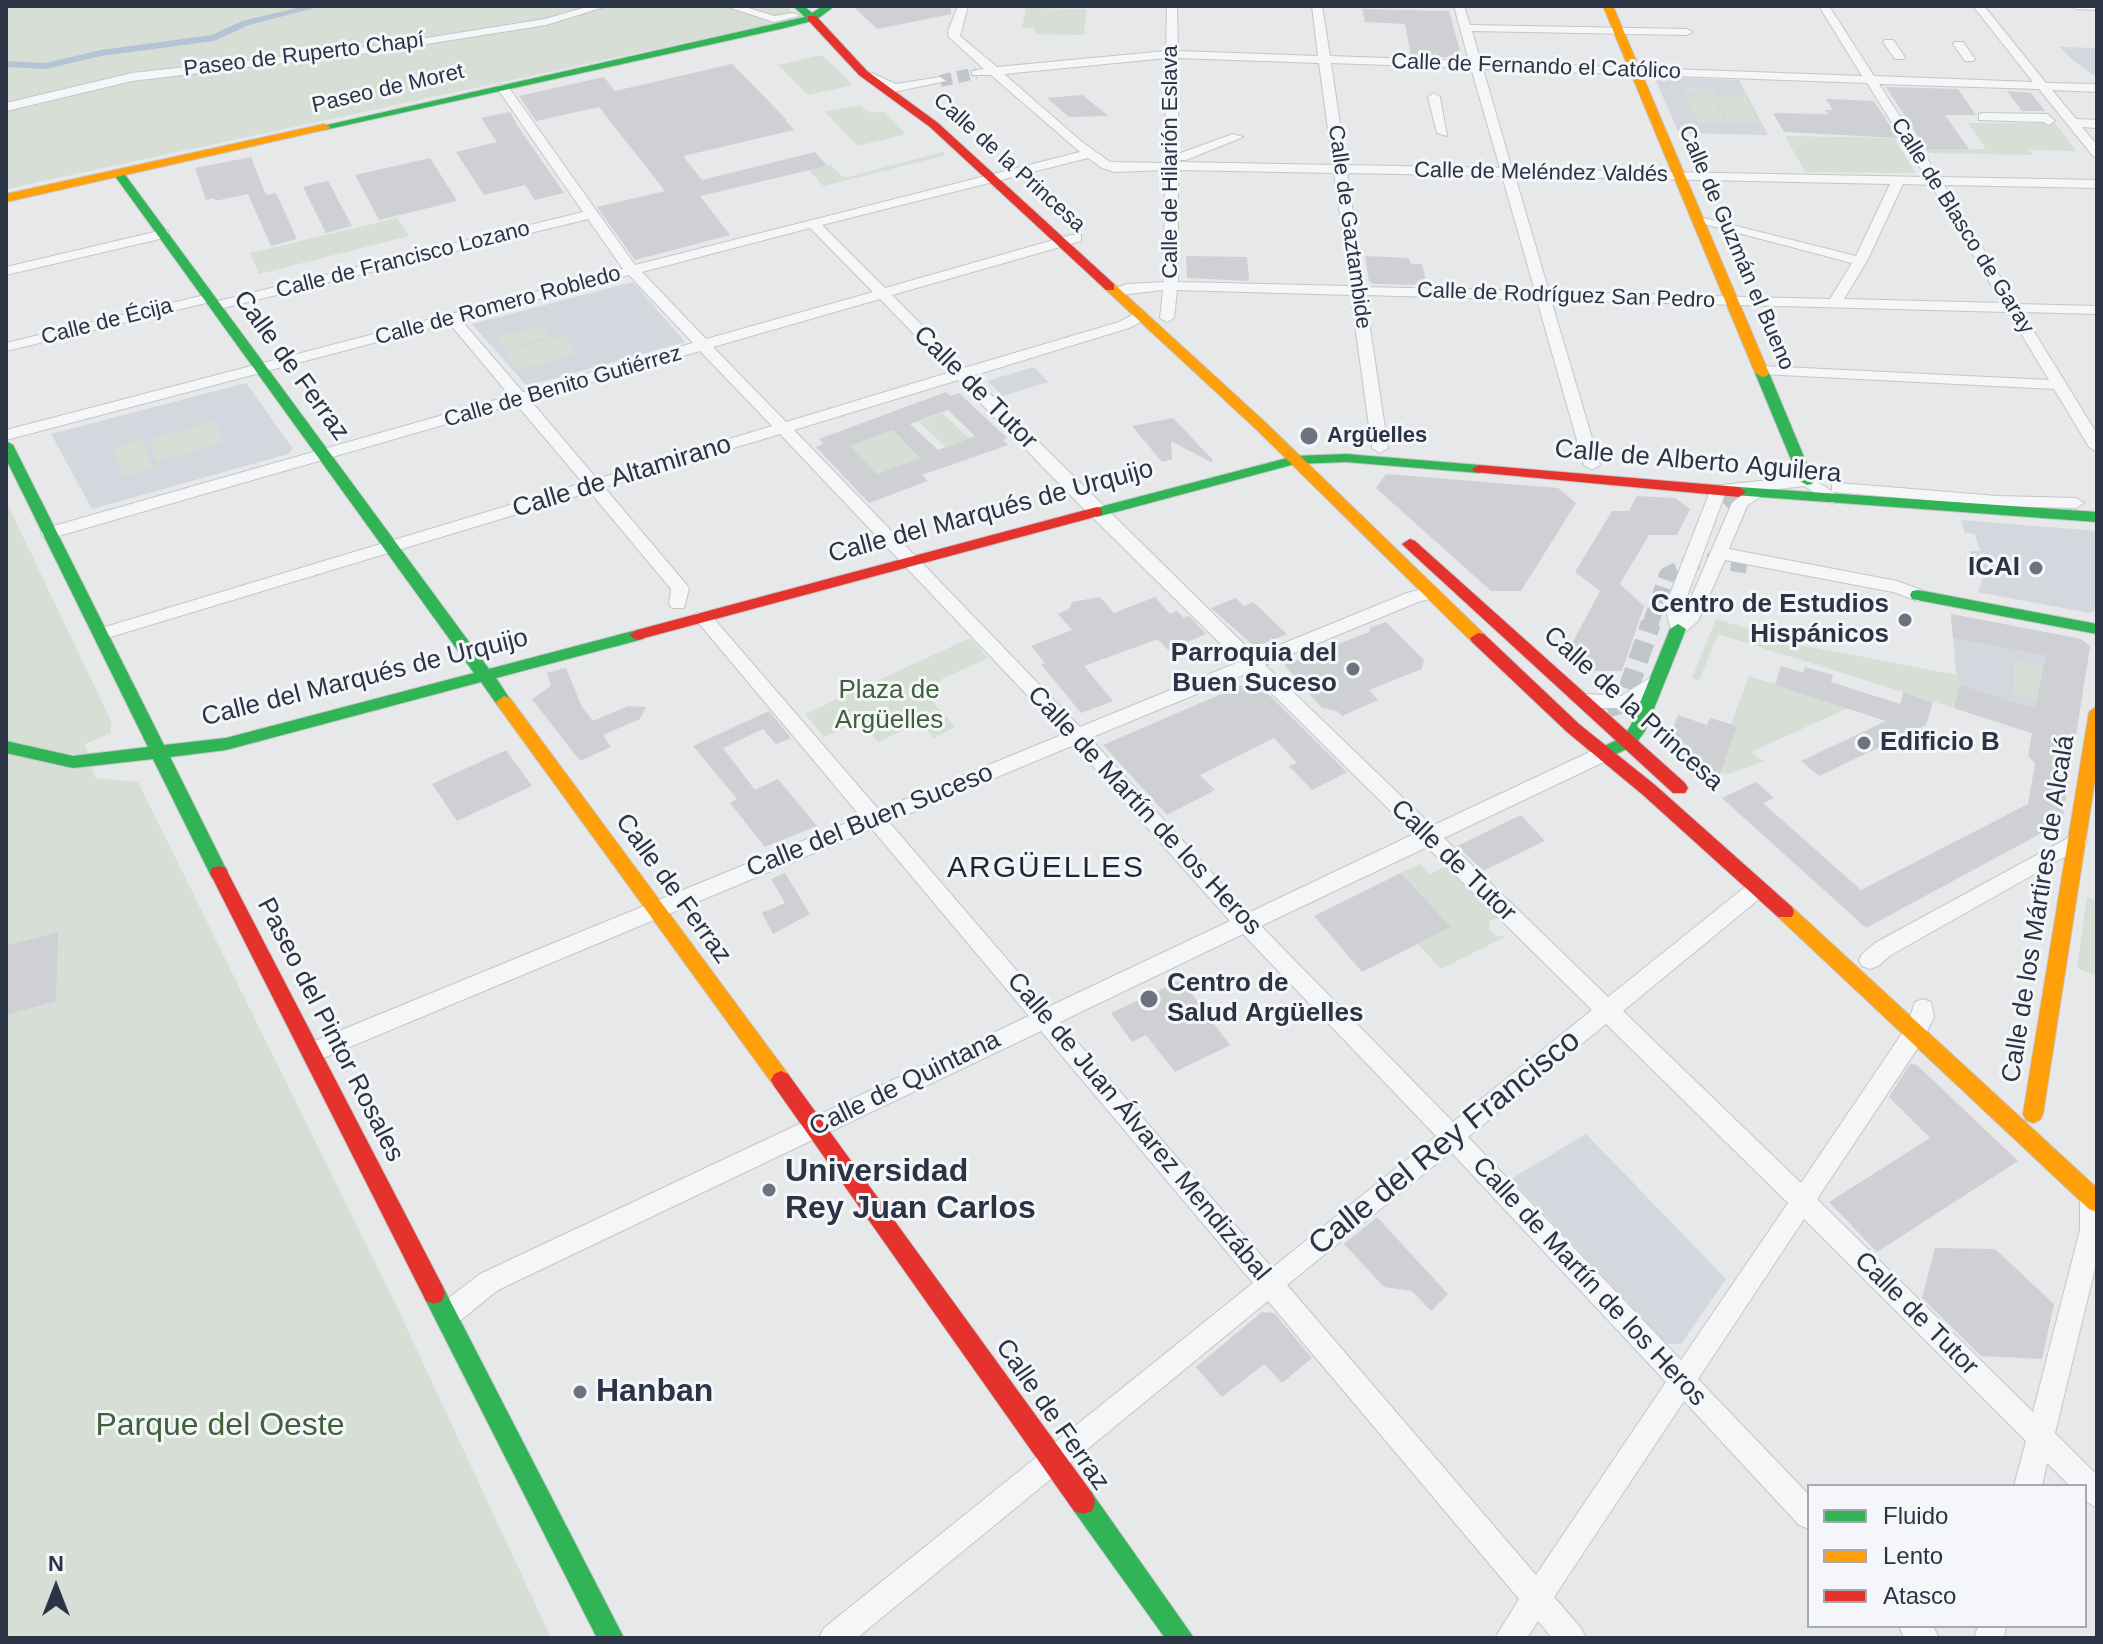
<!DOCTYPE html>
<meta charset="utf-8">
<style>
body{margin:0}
#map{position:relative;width:2103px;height:1644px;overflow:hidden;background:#e6e8ea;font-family:Arial,sans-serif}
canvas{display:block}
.frame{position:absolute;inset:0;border:8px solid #2b3445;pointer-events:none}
.legend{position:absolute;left:1807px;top:1484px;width:280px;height:144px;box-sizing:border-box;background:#f4f6f9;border:2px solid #a4a8b1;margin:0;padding:10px 14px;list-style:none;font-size:24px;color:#2b3445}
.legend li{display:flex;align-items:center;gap:16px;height:40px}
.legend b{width:40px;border:2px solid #a4a8b1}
.north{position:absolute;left:16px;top:1548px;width:80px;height:80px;-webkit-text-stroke:6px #f4f6f9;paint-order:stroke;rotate:0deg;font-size:22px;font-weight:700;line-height:32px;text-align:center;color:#2b3445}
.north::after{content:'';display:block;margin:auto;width:28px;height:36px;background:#2b3445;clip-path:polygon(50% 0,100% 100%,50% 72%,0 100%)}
</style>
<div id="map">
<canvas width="2103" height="1644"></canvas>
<div class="frame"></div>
<ul class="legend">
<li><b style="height:10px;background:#30b455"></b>Fluido</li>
<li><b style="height:10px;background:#ff9f0a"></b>Lento</li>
<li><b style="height:10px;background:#e5322d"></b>Atasco</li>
</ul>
<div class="north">N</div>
</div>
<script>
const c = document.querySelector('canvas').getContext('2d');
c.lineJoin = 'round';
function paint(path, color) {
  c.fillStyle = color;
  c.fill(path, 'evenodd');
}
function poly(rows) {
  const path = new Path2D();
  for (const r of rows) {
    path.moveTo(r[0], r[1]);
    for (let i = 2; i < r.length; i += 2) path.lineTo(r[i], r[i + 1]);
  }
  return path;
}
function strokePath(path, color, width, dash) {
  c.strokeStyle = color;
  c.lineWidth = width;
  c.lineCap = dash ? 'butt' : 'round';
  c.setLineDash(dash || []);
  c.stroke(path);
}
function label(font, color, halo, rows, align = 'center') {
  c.font = font + ' Arial,sans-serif';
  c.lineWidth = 6;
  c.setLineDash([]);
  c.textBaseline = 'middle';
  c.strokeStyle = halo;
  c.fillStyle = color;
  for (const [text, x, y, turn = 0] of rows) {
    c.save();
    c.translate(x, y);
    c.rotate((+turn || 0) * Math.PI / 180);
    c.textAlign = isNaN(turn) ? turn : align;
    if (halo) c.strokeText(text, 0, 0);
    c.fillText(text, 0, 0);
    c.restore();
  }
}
paint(poly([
 [2060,47,2097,48,2097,77,2071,59],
 [1659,77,1739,80,1768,135,1679,133,1655,79],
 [633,282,685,342,527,386,472,324],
 [1034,367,1048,382,1003,396,987,381],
 [246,383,293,449,288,454,92,509,51,434],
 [1961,520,2097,531,2096,611,2089,613,1978,592,1984,573,1977,571,1970,551,1980,551,1975,534,1965,533],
 [1951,614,2081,639,2090,646,2074,747,1954,708,1960,685,1956,672],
 [1586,1134,1726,1279,1681,1344,1667,1344,1511,1179]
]), '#d4d7dd');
paint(poly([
 [6,6,787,6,792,12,781,22,6,189],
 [1026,8,1086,9,1084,35,1035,34,1035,28,1022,28],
 [822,55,853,85,808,95,778,65],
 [1684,87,1713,87,1716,95,1745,95,1760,124,1728,123,1713,94,1687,93],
 [1685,95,1712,95,1726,124,1698,123],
 [860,105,870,113,883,111,906,134,858,146,825,112],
 [1968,123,2055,123,2076,151,2029,150,2033,155,1928,153,1926,149,1986,149],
 [1785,136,1894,138,1916,173,1805,172],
 [943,152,946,155,823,186,809,170,831,165,844,178],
 [397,218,409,236,259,274,250,253],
 [544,326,550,337,504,349,497,337],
 [565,335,577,354,516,371,504,351],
 [942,413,969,438,946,447,919,422],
 [215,421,223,443,156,462,149,439],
 [893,430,920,458,877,474,850,446],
 [141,439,154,467,124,476,112,448],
 [6,501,111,721,111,733,85,744,95,778,138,782,397,1307,551,1638,6,1638],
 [1716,619,1801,645,1957,675,1960,685,1954,708,1718,634,1699,681,1692,678],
 [970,638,988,658,942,679,929,697,955,727,934,738,920,723,878,742,858,721,824,737,805,714],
 [2014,660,2044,666,2037,699,2014,694],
 [1749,676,1848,708,1751,752,1764,761,1729,774,1720,773,1736,726,1731,724],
 [1420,864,1430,874,1446,866,1498,917,1490,921,1489,929,1496,935,1505,937,1441,969,1418,944,1451,927,1401,873],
 [2087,897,2097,901,2097,976,2077,968]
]), '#d6ded6');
paint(poly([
 [305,6,322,6,249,25,214,41,101,56,46,69,6,67,6,61,46,63,101,50,212,35,242,21,305,6]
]), '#b4c4d5');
paint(poly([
 [853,6,951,6,951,14,877,29],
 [1362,9,1449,11,1462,58,1411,56,1405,24,1365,22],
 [732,64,787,120,785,120,794,130,683,156,702,180,815,152,827,166,700,196,730,235,635,260,597,207,665,191,599,107,536,121,519,96,604,77,615,91],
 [1886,87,1958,89,1976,115,1945,115,1969,149,1926,149],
 [2007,91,2031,93,2045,111,2022,111],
 [1082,95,1109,116,1069,117,1047,98],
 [1826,99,1874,101,1898,138,1784,132,1773,113,1828,114,1825,110,1833,110],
 [510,112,517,125,564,193,535,200,525,185,484,195,456,152,497,142,481,118],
 [251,157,266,195,276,193,297,239,271,246,248,194,215,201,214,198,206,200,195,168],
 [430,158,457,201,379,220,355,175],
 [328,181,352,226,326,233,303,187],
 [1186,256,1247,257,1249,281,1187,278],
 [1365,256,1409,258,1411,264,1422,264,1427,285,1374,284,1369,281],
 [946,392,951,396,959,393,1007,438,1003,440,1008,445,922,475,928,481,869,503,816,447,824,444,819,439],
 [948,410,975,436,938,450,910,424],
 [893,430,920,458,877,474,850,446],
 [1173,418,1213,460,1211,462,1171,441,1172,459,1162,462,1132,426],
 [1386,474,1558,488,1576,503,1521,591,1491,591,1376,488],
 [1637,496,1675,498,1690,509,1677,535,1649,535,1620,584,1644,606,1622,671,1581,671,1566,655,1600,591,1575,572,1612,511,1629,511],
 [1100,597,1114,613,1155,597,1170,614,1177,611,1184,618,1189,616,1206,634,1168,650,1158,639,1084,666,1113,701,1081,713,1041,664,1045,663,1031,646,1072,630,1058,614,1069,609,1072,602],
 [1236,598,1244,606,1253,602,1287,634,1255,647,1211,608],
 [1951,614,2081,639,2090,646,2062,822,1866,928,1722,798,1756,782,1774,798,1763,803,1861,890,2028,804,2035,763,2028,756,2032,733,1954,708,1960,685,2035,709,2046,655,1953,638],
 [1386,622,1424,660,1422,669,1369,690,1378,700,1342,716,1337,711,1322,708,1284,665,1369,632,1371,627],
 [1781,666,1803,673,1805,667,1833,675,1831,682,1900,704,1903,692,1933,702,1926,725,1819,776,1801,761,1886,721,1775,685],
 [566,668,582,707,593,721,628,706,646,707,640,719,603,735,611,747,580,761,532,699,551,686,547,673],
 [1254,680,1347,772,1312,790,1289,766,1297,763,1274,738,1200,775,1215,790,1167,815,1103,745],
 [769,711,791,738,776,744,763,729,723,748,755,790,778,779,817,826,765,847,730,803,737,799,693,746],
 [1678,715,1707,725,1710,718,1737,726,1714,791,1665,748],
 [506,750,532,786,457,821,432,784],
 [1521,815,1545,841,1483,871,1457,846],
 [785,873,810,914,773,934,762,913,785,903,771,879],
 [1401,873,1451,927,1362,972,1314,916],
 [58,932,56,1001,6,1015,6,946],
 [1181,980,1230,1045,1175,1072,1146,1035,1132,1042,1111,1013],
 [1910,1064,1917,1065,2018,1161,1877,1252,1829,1202,1930,1138,1889,1097],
 [1377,1217,1448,1294,1431,1311,1412,1291,1384,1287,1344,1244],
 [1935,1248,1995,1249,2054,1304,2042,1359,1981,1356,1922,1298],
 [1262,1312,1274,1313,1312,1358,1282,1383,1264,1364,1222,1397,1196,1367]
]), '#ced0d3');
strokePath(poly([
 [940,81,976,73]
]), '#c1c4c9', 12, [12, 6]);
strokePath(poly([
 [1725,505,1734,496,1754,489],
 [1650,625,1667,575,1695,562,1717,561,1751,566]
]), '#c1c4c9', 16, [16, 8]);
strokePath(poly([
 [1607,708,1617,705,1628,690,1651,623]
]), '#c1c4c9', 20, [20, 10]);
const street = poly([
 [590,6,607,6,546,25,376,52,132,81,6,111,6,103,132,73,376,46,545,19,590,6],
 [725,6,742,6,774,16,794,13,800,16,774,22,725,6],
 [958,6,968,6,960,36,997,67,1166,51,1167,6,1177,6,1178,51,1318,56,1312,6,1322,6,1330,56,1469,61,1454,6,1464,6,1470,25,1687,29,1693,32,1687,35,1472,31,1481,62,1862,76,1819,6,1829,6,1874,76,2033,82,1973,6,1984,6,2046,83,2097,84,2097,92,2052,90,2076,119,2097,120,2097,128,2082,127,2097,145,2097,157,2093,156,2039,89,1879,84,1939,177,2097,180,2097,188,1944,185,2017,304,2097,306,2097,314,2022,312,2097,434,2097,452,2089,447,2054,389,1762,374,1755,370,1762,366,2049,380,2008,312,1551,300,1600,465,1592,470,1584,465,1537,300,1365,295,1388,448,1380,453,1372,448,1351,295,1177,290,1174,318,1167,322,1160,318,1163,290,1112,296,1112,290,1127,284,1164,282,1165,170,1115,172,1102,168,1088,158,822,225,885,288,1071,235,1081,235,1081,241,892,295,964,368,1119,322,1136,313,1146,313,1146,319,1129,328,972,376,1255,655,1407,593,1430,587,1436,589,1439,593,1436,597,1418,602,1265,665,1432,826,1596,749,1610,749,1613,754,1610,759,1444,838,1608,997,1750,883,1764,883,1767,889,1764,895,1623,1011,1801,1183,1907,1026,1915,1002,1923,999,1931,1002,1934,1017,1923,1040,1817,1199,2033,1412,2080,1230,2080,1197,2083,1189,2097,1188,2097,1260,2055,1433,2097,1475,2097,1508,2085,1501,2085,1486,2070,1486,2047,1463,2042,1486,2014,1486,2026,1441,1804,1219,1698,1379,1809,1495,1809,1529,1799,1525,1684,1401,1554,1597,1581,1628,1586,1638,1552,1638,1538,1621,1527,1638,1495,1638,1519,1599,1268,1301,857,1638,819,1638,824,1628,1253,1283,1041,1031,498,1290,456,1324,447,1327,438,1324,434,1315,438,1306,480,1274,1029,1016,872,829,321,1059,313,1062,305,1059,302,1052,305,1045,861,817,697,621,694,617,697,613,709,613,879,810,1064,734,780,434,604,487,686,584,689,588,684,608,672,608,669,604,671,589,590,492,107,638,95,638,92,634,95,630,583,483,516,404,55,537,43,537,41,533,43,529,510,396,449,323,6,440,6,430,623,269,588,219,215,310,208,306,210,303,583,212,497,88,499,85,507,85,635,265,1080,152,991,75,972,75,972,71,984,69,949,37,948,31,958,6],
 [1166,58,1165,163,1110,162,1082,142,1004,74,1166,58],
 [1178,58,1319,63,1333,165,1178,162,1178,160,1186,160,1243,137,1233,134,1178,154,1178,58],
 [1331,63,1471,68,1500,168,1346,165,1331,63],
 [1483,69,1867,83,1926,177,1512,169,1483,69],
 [1178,170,1334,173,1350,286,1178,282,1178,170],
 [1347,173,1502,176,1535,291,1364,287,1347,173],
 [1515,176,1890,184,1856,256,1700,217,1693,221,1852,263,1830,299,1549,292,1515,176],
 [1903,184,1931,185,2002,303,1844,299,1867,261,1903,184],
 [810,228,873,292,706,339,642,272,810,228],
 [629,275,693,343,523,392,461,320,629,275],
 [880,299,951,372,786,422,713,347,880,299],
 [700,351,772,426,597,479,530,400,700,351],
 [958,380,1077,502,1239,662,1080,727,794,430,958,380],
 [1250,672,1414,834,1248,913,1090,738,1250,672],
 [1074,745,1230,921,1048,1007,889,822,1074,745],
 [1427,847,1592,1010,1453,1122,1261,926,1427,847],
 [1243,934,1436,1136,1272,1268,1060,1022,1243,934],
 [1606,1024,1788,1203,1681,1360,1468,1137,1606,1024],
 [1451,1152,1666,1382,1536,1575,1287,1285,1451,1152],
 [2071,6,2097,6,2097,10,2076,9,2071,6],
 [1885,40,1893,40,1905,57,1903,59,1895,59,1883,42,1885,40],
 [1955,42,1963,42,1975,59,1973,61,1965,61,1953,44,1955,42],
 [872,73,896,84,940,77,946,81,894,92,868,79,866,77,872,73],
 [1434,93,1440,97,1447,136,1437,133,1428,97,1434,93],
 [1983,113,2047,114,2055,121,2049,125,2043,122,1979,120,1979,114,1983,113],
 [163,230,168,231,168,237,6,275,6,267,163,230],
 [209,294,214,295,214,301,6,351,6,343,209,294],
 [1807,476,1832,491,1832,484,1838,483,1998,496,2076,498,2084,503,2076,508,1998,506,1833,492,1840,499,1832,504,1804,486,1770,490,1747,506,1729,549,1897,581,1924,591,1927,595,1924,599,1918,601,1893,592,1725,560,1698,621,1684,633,1672,633,1665,607,1712,486,1807,476],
 [1745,492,1732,503,1684,614,1683,607,1725,494,1745,492],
 [1656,674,1663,675,1665,680,1663,685,1632,708,1586,708,1577,701,1586,694,1621,696,1656,674],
 [2077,833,2084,836,2087,841,2084,846,1891,955,1878,966,1870,969,1862,966,1859,960,1862,954,1875,943,2077,833],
 [1899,1626,1933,1626,1939,1638,1904,1638,1899,1626],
 [1978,1626,2006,1626,2004,1638,1974,1638,1978,1626]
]);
const fast = poly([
 [793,6,804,6,812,13,823,6,832,8,816,20,780,29,324,130,318,127,805,17,793,6],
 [119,171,123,172,489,669,637,630,645,635,643,639,496,678,512,702,504,708,498,706,481,682,226,750,170,757,228,873,226,878,219,880,212,878,153,759,73,768,6,753,6,741,73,756,148,747,6,459,6,441,13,445,164,745,226,738,474,673,115,176,113,174,119,171],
 [1762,369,1769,373,1814,481,1812,484,1807,485,1800,481,1755,373,1762,369],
 [1346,454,1479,465,1486,469,1479,473,1346,462,1295,464,1097,517,1090,512,1092,509,1295,456,1346,454],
 [1739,487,2097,512,2097,522,1734,495,1732,492,1739,487],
 [1918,590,2097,624,2097,634,1912,599,1910,595,1912,591,1918,590],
 [1678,624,1686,629,1645,731,1635,745,1610,757,1598,757,1595,753,1598,749,1623,737,1631,725,1670,629,1678,624],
 [434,1282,442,1285,624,1638,597,1638,426,1301,423,1293,426,1285,434,1282],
 [1083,1490,1092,1493,1194,1638,1165,1638,1074,1511,1071,1502,1074,1493,1083,1490]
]);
const slow = poly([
 [1603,6,1613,6,1769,373,1767,376,1762,377,1755,373,1603,6],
 [324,124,330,127,328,129,6,202,6,194,324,124],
 [1106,284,1114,284,1266,423,1484,634,1486,638,1484,642,1472,642,1256,429,1106,290,1106,284],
 [504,696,510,698,788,1074,791,1080,788,1086,781,1089,774,1086,498,706,496,702,504,696],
 [2097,706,2097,767,2043,1114,2040,1120,2033,1123,2026,1120,2023,1114,2089,712,2097,706],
 [1785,905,1792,907,2097,1188,2097,1212,2089,1209,1778,917,1776,912,1778,907,1785,905]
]);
const jam = poly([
 [808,16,816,16,867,71,938,123,1114,284,1114,290,1106,290,930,127,859,75,808,20,808,16],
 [1479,465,1739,487,1746,492,1739,497,1474,472,1472,469,1479,465],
 [1097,507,1102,509,1102,515,637,640,629,635,637,630,1097,507],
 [1410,539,1415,541,1685,783,1688,788,1685,793,1673,793,1405,547,1402,544,1410,539],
 [1478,633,1484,634,1579,724,1655,785,1792,907,1794,912,1792,917,1778,917,1643,795,1567,732,1472,642,1470,638,1478,633],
 [219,866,226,868,228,873,442,1285,445,1293,442,1301,434,1304,426,1301,210,873,212,868,219,866],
 [781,1071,788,1074,1092,1493,1095,1502,1092,1511,1083,1514,1074,1511,774,1086,771,1080,774,1074,781,1071]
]);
strokePath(street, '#c4c6c8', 2);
strokePath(fast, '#c4c6c8', 2);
strokePath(slow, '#c4c6c8', 2);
strokePath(jam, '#c4c6c8', 2);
paint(street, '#f5f6f7');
paint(fast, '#30b455');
paint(slow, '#ff9f0a');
paint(jam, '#e5322d');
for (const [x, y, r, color] of [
 [1309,436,10,"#6c737f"],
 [2036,568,8,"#6c737f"],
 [1905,620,8,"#6c737f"],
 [1353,669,8,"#6c737f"],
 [1864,743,8,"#6c737f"],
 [1149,999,10,"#6c737f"],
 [769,1190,8,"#6c737f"],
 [580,1392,8,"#6c737f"]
]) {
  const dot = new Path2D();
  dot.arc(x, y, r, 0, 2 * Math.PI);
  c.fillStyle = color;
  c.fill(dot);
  strokePath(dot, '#f4f6f9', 3);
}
label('22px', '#2b3445', '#f4f6f9', [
 ["Paseo de Ruperto Chapí",304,55,-7],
 ["Calle de Fernando el Católico",1536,67,2],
 ["Paseo de Moret",388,89,-13],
 ["Calle de Hilarión Eslava",1171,162,-90],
 ["Calle de la Princesa",1009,163,42],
 ["Calle de Meléndez Valdés",1541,173,1],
 ["Calle de Blasco de Garay",1962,226,58],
 ["Calle de Gaztambide",1349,227,82],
 ["Calle de Guzmán el Bueno",1736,248,67],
 ["Calle de Francisco Lozano",403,260,-14],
 ["Calle de Rodríguez San Pedro",1566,296,2],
 ["Calle de Romero Robledo",498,306,-15],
 ["Calle de Écija",107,322,-14],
 ["Calle de Benito Gutiérrez",563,387,-16]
]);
label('bold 22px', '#2b3445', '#f4f6f9', [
 ["Argüelles",1327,436]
], 'left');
label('26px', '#2b3445', '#f4f6f9', [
 ["Calle de Ferraz",291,366,54],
 ["Calle de Tutor",975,388,45],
 ["Calle de Alberto Aguilera",1698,462,5],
 ["Calle de Altamirano",622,477,-17],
 ["Calle del Marqués de Urquijo",991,512,-15],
 ["Calle del Marqués de Urquijo",365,678,-14],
 ["Calle de la Princesa",1633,709,42],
 ["Calle de Martín de los Heros",1144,811,47],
 ["Calle del Buen Suceso",870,821,-22],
 ["Calle de Tutor",1453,861,44],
 ["Calle de Ferraz",673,889,54],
 ["Calle de los Mártires de Alcalá",2039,909,-81],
 ["Paseo del Pintor Rosales",330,1030,63],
 ["Calle de Quintana",905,1084,-26],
 ["Calle de Juan Álvarez Mendizábal",1138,1127,50],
 ["Calle de Martín de los Heros",1589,1282,47],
 ["Calle de Tutor",1916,1314,45],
 ["Calle de Ferraz",1052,1415,55]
]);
label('bold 26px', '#2b3445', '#f4f6f9', [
 ["ICAI",2020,568],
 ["Centro de Estudios",1889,605],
 ["Hispánicos",1889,635],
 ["Parroquia del",1337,654],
 ["Buen Suceso",1337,684],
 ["Edificio B",1880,743,"left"],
 ["Centro de",1167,984,"left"],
 ["Salud Argüelles",1167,1014,"left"]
], 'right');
label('26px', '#3f6138', '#f4f6f9', [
 ["Plaza de",889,691],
 ["Argüelles",889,721]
]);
c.letterSpacing = '2px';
label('30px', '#1d2536', '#f4f6f9', [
 ["ARGÜELLES",1046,869]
]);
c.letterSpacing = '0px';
label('32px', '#2b3445', '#f4f6f9', [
 ["Calle del Rey Francisco",1445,1143,-39]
]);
label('bold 32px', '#2b3445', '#f4f6f9', [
 ["Universidad",785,1172],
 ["Rey Juan Carlos",785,1209],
 ["Hanban",596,1392]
], 'left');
label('32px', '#3f6138', '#f4f6f9', [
 ["Parque del Oeste",220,1426]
]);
</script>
